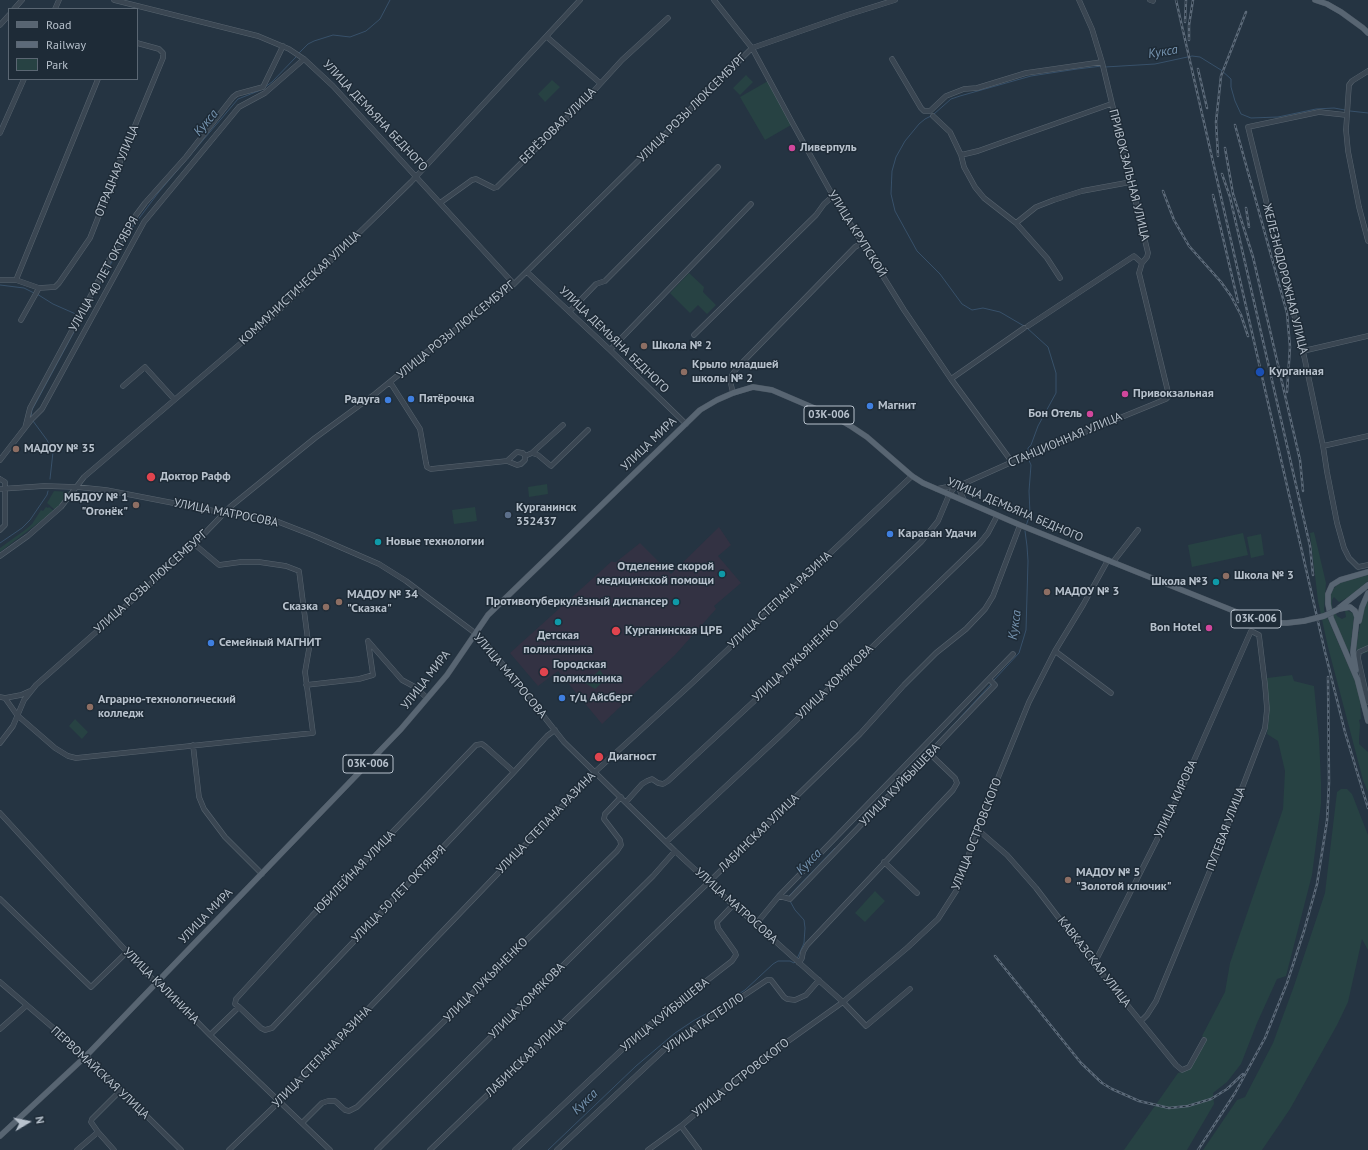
<!DOCTYPE html>
<meta charset="utf-8">
<style>
body{margin:0}
#map{position:relative;width:1368px;height:1150px;overflow:hidden;background:#253442;font-family:"PT Sans",sans-serif}
canvas{display:block}
.legend{position:absolute;left:8px;top:8px;width:130px;height:72px;box-sizing:border-box;background:#1e2b37;border:1px solid #5b6773;margin:0;padding:5px 7px;list-style:none;font-size:12px;color:#b7c1cc}
.legend li{display:flex;align-items:center;gap:8px;height:20px}
.legend b{width:20px;border:1px solid #5b6773}
.north{position:absolute;left:8px;top:1102px;width:40px;height:40px;-webkit-text-stroke:3px #1e2b37;paint-order:stroke;rotate:80deg;font-size:11px;font-weight:700;line-height:16px;text-align:center;color:#b7c1cc}
.north::after{content:'';display:block;margin:auto;width:14px;height:18px;background:#b7c1cc;clip-path:polygon(50% 0,100% 100%,50% 72%,0 100%)}
</style>
<div id="map">
<canvas width="1368" height="1150"></canvas>
<ul class="legend">
<li><b style="height:5px;background:#586572"></b>Road</li>
<li><b style="height:5px;background:#5c6a79"></b>Railway</li>
<li><b style="height:11px;background:#274243"></b>Park</li>
</ul>
<div class="north">N</div>
</div>
<script>
const c = document.querySelector('canvas').getContext('2d');
c.lineJoin = 'round';
function paint(path, color) {
  c.fillStyle = color;
  c.fill(path, 'evenodd');
}
function poly(rows) {
  const path = new Path2D();
  for (const r of rows) {
    path.moveTo(r[0], r[1]);
    for (let i = 2; i < r.length; i += 2) path.lineTo(r[i], r[i + 1]);
  }
  return path;
}
function strokePath(path, color, width, dash) {
  c.strokeStyle = color;
  c.lineWidth = width;
  c.lineCap = dash ? 'butt' : 'round';
  c.setLineDash(dash || []);
  c.stroke(path);
}
function label(font, color, halo, rows, align = 'center') {
  c.font = font + ' "PT Sans",sans-serif';
  c.lineWidth = 3;
  c.setLineDash([]);
  c.textBaseline = 'middle';
  c.strokeStyle = halo;
  c.fillStyle = color;
  for (const [text, x, y, turn = 0] of rows) {
    c.save();
    c.translate(x, y);
    c.rotate((+turn || 0) * Math.PI / 180);
    c.textAlign = isNaN(turn) ? turn : align;
    if (halo) c.strokeText(text, 0, 0);
    c.fillText(text, 0, 0);
    c.restore();
  }
}
paint(poly([
 [719,527,731,545,718,556,741,583,714,606,716,609,675,655,602,724,558,671,538,686,510,653,612,561,613,562,616,562,640,543,671,574]
]), '#333243');
paint(poly([
 [746,75,753,82,740,95,733,88],
 [552,80,560,87,545,102,538,94],
 [768,81,791,125,765,140,740,97],
 [689,273,704,287,703,292,716,305,707,314,698,305,690,313,670,293],
 [547,484,548,494,529,497,528,487],
 [54,491,70,492,69,495,55,510,47,503],
 [46,507,48,508,49,507,54,511,0,552,0,548,25,530,32,524,41,510,43,511],
 [475,507,477,521,454,524,452,510],
 [1314,532,1326,583,1324,610,1355,681,1360,701,1361,719,1359,720,1360,725,1359,739,1359,744,1368,752,1368,792,1363,780,1328,647,1318,601,1310,533],
 [1243,533,1248,555,1192,567,1188,545],
 [1261,534,1264,555,1251,558,1247,537],
 [1368,575,1368,581,1351,596,1339,602,1334,597,1332,600,1332,606,1337,616,1342,619,1346,617,1345,611,1348,611,1353,613,1354,617,1350,651,1348,652,1332,617,1330,597,1333,589,1339,583],
 [1368,599,1368,652,1361,654,1356,650,1358,635,1364,606],
 [600,670,606,679,595,689,585,683],
 [1292,675,1294,681,1314,686,1319,738,1321,782,1321,804,1312,875,1286,976,1277,979,1257,1023,1241,1064,1227,1082,1213,1093,1214,1104,1187,1150,1124,1150,1178,1073,1188,1070,1206,1041,1202,1036,1225,992,1230,963,1283,809,1285,771,1278,741,1267,734,1269,716,1267,678],
 [75,719,88,732,82,739,69,726],
 [1341,789,1347,789,1352,794,1368,835,1368,950,1362,939,1348,1002,1337,1025,1290,1109,1262,1150,1203,1150,1237,1100,1245,1097,1273,1043,1294,986,1325,893,1337,792],
 [875,891,885,901,865,922,855,913]
]), '#274243');
strokePath(poly([
 [299,53,308,44,314,41,333,35,350,37,366,31,380,19,390,0],
 [1105,67,1155,64,1192,56,1200,57,1221,70,1231,79,1231,87,1235,101,1241,114,1251,118,1278,117,1316,109,1334,108,1345,110],
 [265,87,272,82,296,57],
 [1350,111,1368,113],
 [934,114,951,99,960,96,1031,76,1077,69,1102,66],
 [931,116,925,119,919,124,905,141,896,157,892,171,891,194,895,211,917,251,940,274,962,304,972,310,983,308,1000,312,1024,326],
 [0,285,24,288,34,293],
 [37,294,53,304,78,315],
 [1027,328,1048,347,1056,373,1056,393,1038,426,1031,445,1028,448,1028,453],
 [31,417,32,410,116,254,134,225,158,193,238,99,261,90],
 [33,421,47,440,53,452,50,479],
 [1026,526,1030,514,1029,491,1031,465,1028,458],
 [0,543,22,528,30,520,47,495,48,491],
 [994,680,1019,653,1026,630,1028,561,1027,546,1025,531],
 [947,732,991,684],
 [789,896,835,848],
 [790,901,795,910,804,920,805,928,804,943,797,959],
 [548,1150,636,1066,675,1033,693,1021,718,1007,745,990,773,964,778,961,790,961,794,963,795,962]
]), '#38516a', 1);
const minor = poly([
 [114,0,258,36,289,49,304,59,333,86,514,284],
 [714,0,752,48,793,124,833,196,904,310,951,379,1012,462],
 [1150,0,1153,1],
 [14,9,22,0],
 [55,9,59,0],
 [0,25,9,15],
 [547,37,600,83],
 [892,59,921,108,924,111,930,111,946,96,964,89,977,88,1026,73,1102,62],
 [1368,71,1352,81,1349,85,1346,130,1348,151,1359,207,1368,241],
 [1346,115,1319,112,1248,127,1303,351,1323,446,1327,472,1337,523,1344,548,1349,558,1358,567,1368,565],
 [933,116,950,132,961,155,964,167,975,187,984,198,1016,223,1047,258,1060,278],
 [0,133,24,79],
 [961,155,978,151,1006,141,1111,104],
 [440,203,472,180,476,179,494,188,497,187,591,94,622,60,668,18],
 [1016,223,1036,207,1054,200,1082,191,1131,182],
 [527,272,610,350,686,424],
 [0,280,16,280,39,288,55,287,59,283,90,238,124,152,163,58,163,53,159,49,137,43],
 [16,280,98,79],
 [570,311,596,284,605,281,718,167],
 [21,320,39,288],
 [1028,326,1134,256,1142,263],
 [694,335,816,215,824,204,833,196],
 [610,350,751,204],
 [1303,351,1368,336],
 [951,379,1024,328],
 [390,382,420,429,426,463,427,467,431,469,507,461,517,465,521,464,525,460,525,456,532,453,538,455,551,466,588,430],
 [123,386,145,367,174,399],
 [733,393,730,380,732,375,737,368,855,247,862,243],
 [25,428,30,408,91,295,111,256,136,215,145,203,186,157,233,97,237,94,263,87,283,46],
 [1323,446,1368,436],
 [532,453,563,425],
 [0,460,31,420,42,409,144,222,239,107,265,93,304,59],
 [507,461,517,452,523,453,525,456],
 [0,479,5,482,5,525,0,530],
 [0,489,44,486,77,487,106,490,225,513,233,513,271,519,312,535,379,564,406,581,475,633,493,652,564,742,675,851,733,905,756,924,843,1002,866,1026,910,989],
 [937,489,961,484,960,491,964,500],
 [0,556,28,536,61,507,84,477,274,315,321,270,411,182,580,0],
 [1113,562,1138,530],
 [368,641,402,680,415,687,427,698],
 [1368,648,1359,652,1358,658,1368,702],
 [1055,651,1111,693],
 [306,685,359,679,373,675,368,641],
 [0,697,5,698,17,715,55,748,68,756,76,758,313,733,305,672,309,649,299,571,286,566,259,562,241,562,219,565,193,543],
 [5,698,21,695,30,691],
 [0,743,13,726,24,700,36,685,145,589,205,533,230,507,315,438,375,394,423,355,514,284,752,48,847,15,895,0],
 [193,745,199,797,204,809,225,837,262,874],
 [626,802,642,784,647,781,652,779,658,783,663,784,668,781,792,666,921,542,938,521,949,495,954,488,1012,462,1166,399,1169,396,1139,273,1142,263,1147,257,1148,253,1102,62,1092,29,1079,0],
 [0,813,150,977,163,987,210,1035,330,1150],
 [977,829,1007,855,1036,888,1094,964,1176,1065,1182,1070,1189,1067,1204,1040],
 [666,842,781,735,980,543,988,533,997,516],
 [884,862,917,893],
 [779,896,790,899,995,685,989,679],
 [0,899,91,987,127,952],
 [756,924,779,896,1013,654],
 [799,963,802,958,803,952,807,945,953,790,957,783,955,778,930,754],
 [1094,964,1173,808,1251,631,1259,635,1265,684,1267,709,1265,728,1216,856,1156,1001,1147,1015,1141,1021],
 [0,982,86,1056,181,1150],
 [239,1007,261,1028,265,1030,272,1028,514,772,547,736,555,730],
 [0,1029,26,1006],
 [210,1035,239,1007,235,1004,236,999,312,916,476,745,482,744,486,747,514,772],
 [302,1123,322,1103,328,1101,335,1101,345,1110,349,1111,357,1107,617,851,621,845,620,840,604,819,605,814,621,797],
 [681,1126,699,1150],
 [77,1150,98,1132],
 [114,1150,98,1132,91,1122,92,1119,120,1091],
 [229,1150,279,1102,597,770,689,686,912,476],
 [377,1150,653,876,675,851],
 [430,1150,709,882,860,734,904,685,936,653,966,629,985,609,993,596,1020,525],
 [515,1150,643,1030,732,961,736,955,735,952,718,928,717,922,733,905],
 [557,1150,667,1047,767,980,771,980,784,997,787,999,795,1000,806,995,819,980],
 [648,1150,681,1126,749,1069,843,1002,907,948,938,919,958,888,977,829,1029,702,1055,651,1083,605,1108,560]
]);
const major = poly([
 [1315,0,1327,4,1341,12,1363,28,1368,33],
 [1339,608,1368,585],
 [1339,609,1350,607,1355,611,1357,617,1353,652,1356,670],
 [1359,621,1362,607,1368,593],
 [1357,678,1368,721],
 [1358,681,1331,618,1328,604,1328,594,1332,585,1340,580,1368,572],
 [0,1136,86,1056,401,729,447,675,488,615,700,410,717,400,733,393,753,387,772,390,835,417,852,427,867,437,912,476,923,483,1020,525,1249,617,1269,623,1287,623,1304,621]
]);
strokePath(minor, '#58646f', 5.5);
strokePath(major, '#434f5b', 6);
strokePath(minor, '#3a4652', 4.5);
strokePath(major, '#586572', 5.5);
const rail = poly([
 [1176,0,1325,652,1345,732,1368,808],
 [1185,22,1186,0],
 [1189,40,1189,25,1193,0],
 [1198,69,1207,108],
 [1235,125,1287,313,1290,347,1287,392],
 [1225,148,1233,194,1253,257,1300,460,1303,491],
 [1218,156,1216,122,1221,76,1246,12],
 [1222,174,1230,197,1310,546,1313,575],
 [1163,191,1174,220,1189,246,1221,282,1231,296,1241,315,1248,336],
 [1213,195,1238,302],
 [1246,208,1249,227],
 [995,956,1081,1063,1102,1083,1112,1089,1139,1101,1169,1108,1188,1106,1211,1099,1227,1089,1243,1074],
 [1198,1150,1235,1093,1265,1038,1287,983,1304,931,1317,884,1327,821,1329,783,1328,677]
]);
strokePath(rail, '#5c6a79', 2.5);
strokePath(rail, '#1e2b37', 1, [3]);
const majorBridge = poly([
 [1304,621,1324,616,1339,609]
]);
strokePath(majorBridge, '#434f5b', 6, []);
strokePath(majorBridge, '#586572', 5.5);
for (const [x, y, r, color] of [
 [792,148,4,"#d1479c"],
 [644,346,4,"#8d6e63"],
 [684,372,4,"#8d6e63"],
 [1260,372,5,"#1a4fb4"],
 [1125,394,4,"#d1479c"],
 [411,399,4,"#3f7fe0"],
 [388,400,4,"#3f7fe0"],
 [870,406,4,"#3f7fe0"],
 [1090,414,4,"#d1479c"],
 [16,449,4,"#8d6e63"],
 [151,477,5,"#e0444e"],
 [136,505,4,"#8d6e63"],
 [508,515,4,"#5c6f8a"],
 [890,534,4,"#3f7fe0"],
 [378,542,4,"#0f9aa8"],
 [722,574,4,"#0f9aa8"],
 [1226,576,4,"#8d6e63"],
 [1216,582,4,"#0f9aa8"],
 [1047,592,4,"#8d6e63"],
 [339,602,4,"#8d6e63"],
 [676,602,4,"#0f9aa8"],
 [326,607,4,"#8d6e63"],
 [558,622,4,"#0f9aa8"],
 [1209,628,4,"#d1479c"],
 [616,631,5,"#e0444e"],
 [211,643,4,"#3f7fe0"],
 [544,672,5,"#e0444e"],
 [562,698,4,"#3f7fe0"],
 [90,707,4,"#8d6e63"],
 [599,757,5,"#e0444e"],
 [1068,880,4,"#8d6e63"]
]) {
  const dot = new Path2D();
  dot.arc(x, y, r, 0, 2 * Math.PI);
  c.fillStyle = color;
  c.fill(dot);
  strokePath(dot, '#1e2b37', 1.5);
}
for (const [x, y, w] of [
 [829,415,50],
 [1256,619,50],
 [368,764,50]
]) {
  const box = new Path2D();
  box.roundRect(x - w / 2, y - 9, w, 18, 3);
  c.fillStyle = '#1e2b37';
  c.fill(box);
  strokePath(box, '#b7c1cc', 1);
}
label('bold 11px', '#b7c1cc', null, [
 ["03К-006",829,415],
 ["03К-006",1256,619],
 ["03К-006",368,764]
]);
label('12px', '#b7c1cc', '#1e2b37', [
 ["УЛИЦА РОЗЫ ЛЮКСЕМБУРГ",692,108,-45],
 ["УЛИЦА ДЕМЬЯНА БЕДНОГО",375,116,47],
 ["БЕРЁЗОВАЯ УЛИЦА",558,126,-45],
 ["ОТРАДНАЯ УЛИЦА",117,171,-68],
 ["ПРИВОКЗАЛЬНАЯ УЛИЦА",1129,175,76],
 ["УЛИЦА КРУПСКОЙ",857,234,58],
 ["УЛИЦА 40 ЛЕТ ОКТЯБРЯ",104,274,-61],
 ["ЖЕЛЕЗНОДОРОЖНАЯ УЛИЦА",1285,279,76],
 ["КОММУНИСТИЧЕСКАЯ УЛИЦА",300,288,-43],
 ["УЛИЦА РОЗЫ ЛЮКСЕМБУРГ",456,330,-39],
 ["УЛИЦА ДЕМЬЯНА БЕДНОГО",614,340,44],
 ["СТАНЦИОННАЯ УЛИЦА",1065,440,-23],
 ["УЛИЦА МИРА",649,444,-44],
 ["УЛИЦА ДЕМЬЯНА БЕДНОГО",1015,510,23],
 ["УЛИЦА МАТРОСОВА",226,513,11],
 ["УЛИЦА РОЗЫ ЛЮКСЕМБУРГ",151,582,-42],
 ["УЛИЦА СТЕПАНА РАЗИНА",780,600,-43],
 ["УЛИЦА ЛУКЬЯНЕНКО",796,661,-43],
 ["УЛИЦА МАТРОСОВА",510,676,50],
 ["УЛИЦА МИРА",426,680,-52],
 ["УЛИЦА ХОМЯКОВА",835,682,-44],
 ["УЛИЦА КУЙБЫШЕВА",900,785,-46],
 ["УЛИЦА КИРОВА",1176,799,-65],
 ["УЛИЦА СТЕПАНА РАЗИНА",546,823,-46],
 ["ПУТЕВАЯ УЛИЦА",1226,829,-69],
 ["ЛАБИНСКАЯ УЛИЦА",759,833,-44],
 ["УЛИЦА ОСТРОВСКОГО",977,834,-69],
 ["ЮБИЛЕЙНАЯ УЛИЦА",355,872,-46],
 ["УЛИЦА 50 ЛЕТ ОКТЯБРЯ",399,894,-46],
 ["УЛИЦА МАТРОСОВА",736,906,42],
 ["УЛИЦА МИРА",206,916,-46],
 ["КАВКАЗСКАЯ УЛИЦА",1094,962,52],
 ["УЛИЦА ЛУКЬЯНЕНКО",486,980,-45],
 ["УЛИЦА КАЛИНИНА",161,986,45],
 ["УЛИЦА ХОМЯКОВА",527,1001,-45],
 ["УЛИЦА КУЙБЫШЕВА",665,1015,-39],
 ["УЛИЦА ГАСТЕЛЛО",704,1023,-35],
 ["УЛИЦА СТЕПАНА РАЗИНА",322,1057,-46],
 ["ЛАБИНСКАЯ УЛИЦА",526,1058,-44],
 ["ПЕРВОМАЙСКАЯ УЛИЦА",100,1073,43],
 ["УЛИЦА ОСТРОВСКОГО",741,1078,-38]
]);
label('bold 12px', '#b7c1cc', '#1e2b37', [
 ["Ливерпуль",800,148],
 ["Школа № 2",652,346],
 ["Крыло младшей",692,365],
 ["школы № 2",692,379],
 ["Курганная",1269,372],
 ["Привокзальная",1133,394],
 ["Пятёрочка",419,399],
 ["Радуга",380,400,"right"],
 ["Магнит",878,406],
 ["Бон Отель",1082,414,"right"],
 ["МАДОУ № 35",24,449],
 ["Доктор Рафф",160,477],
 ["МБДОУ № 1",128,498,"right"],
 ["\"Огонёк\"",128,512,"right"],
 ["Курганинск",516,508],
 ["352437",516,522],
 ["Караван Удачи",898,534],
 ["Новые технологии",386,542],
 ["Отделение скорой",714,567,"right"],
 ["медицинской помощи",714,581,"right"],
 ["Школа № 3",1234,576],
 ["Школа №3",1208,582,"right"],
 ["МАДОУ № 3",1055,592],
 ["МАДОУ № 34",347,595],
 ["\"Сказка\"",347,609],
 ["Противотуберкулёзный диспансер",668,602,"right"],
 ["Сказка",318,607,"right"],
 ["Bon Hotel",1201,628,"right"],
 ["Курганинская ЦРБ",625,631],
 ["Детская",558,636,"center"],
 ["поликлиника",558,650,"center"],
 ["Семейный МАГНИТ",219,643],
 ["Городская",553,665],
 ["поликлиника",553,679],
 ["т/ц Айсберг",570,698],
 ["Аграрно-технологический",98,700],
 ["колледж",98,714],
 ["Диагност",608,757],
 ["МАДОУ № 5",1076,873],
 ["\"Золотой ключик\"",1076,887]
], 'left');
label('italic 13px', '#7694b0', '#1e2b37', [
 ["Кукса",1163,52,-9],
 ["Кукса",206,123,-50],
 ["Кукса",1015,625,-82],
 ["Кукса",809,862,-46],
 ["Кукса",585,1102,-44]
]);
</script>
